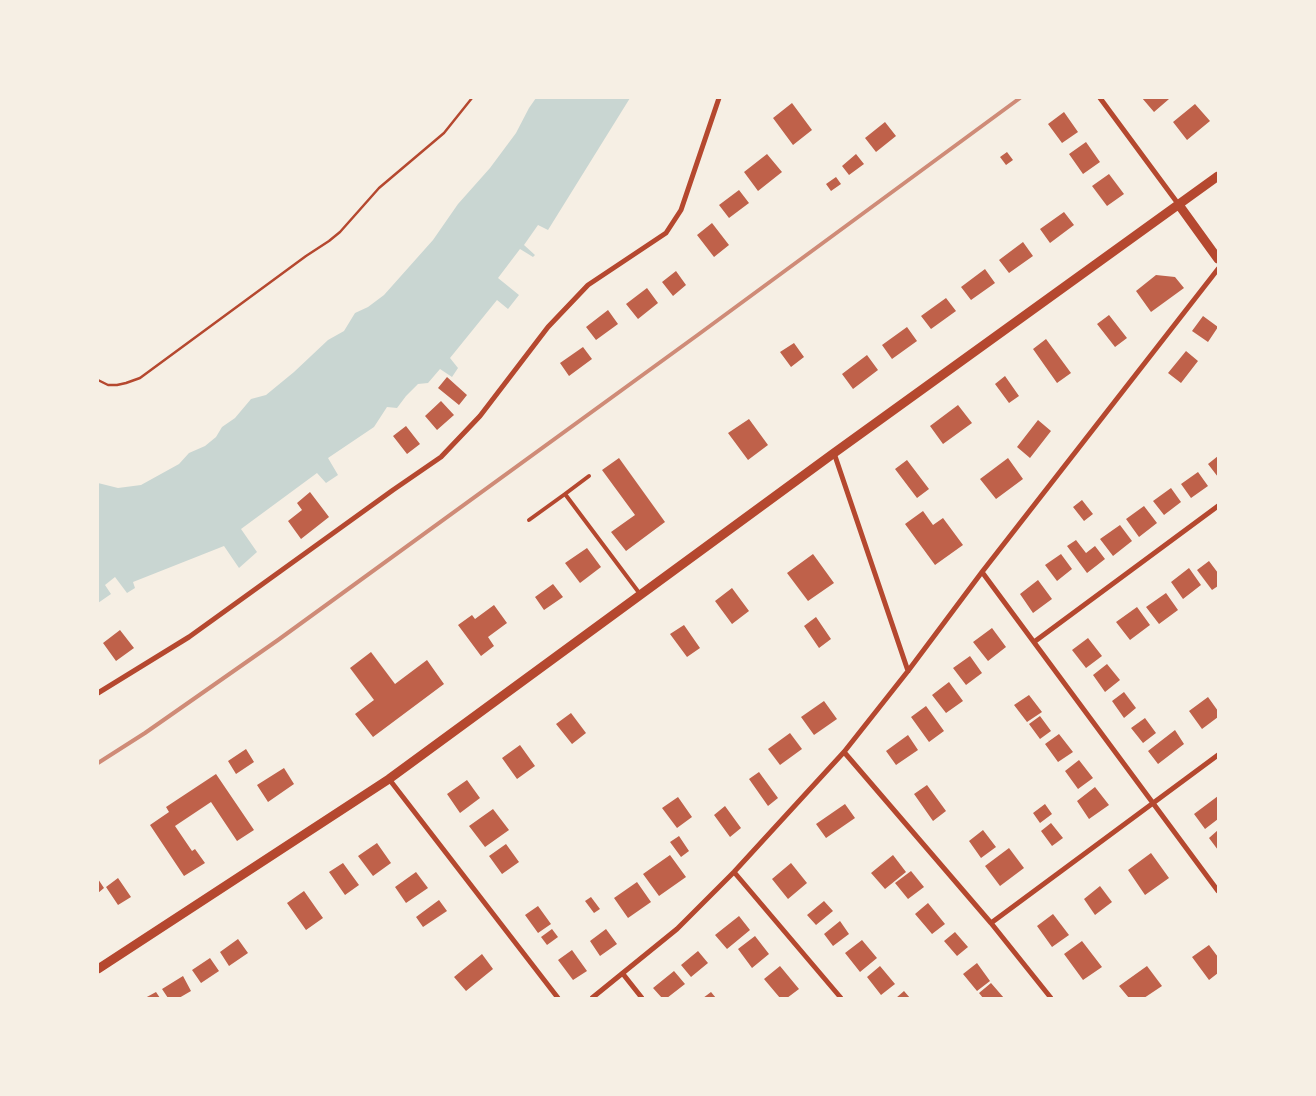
<!DOCTYPE html>
<style>
body{margin:0}
#map{position:relative;width:1316px;height:1096px;overflow:hidden;background:#f6efe4;font-family:"Asap Condensed",sans-serif}
canvas{display:block}
.frame{position:absolute;inset:0;border:99px solid #f6efe4;pointer-events:none}
</style>
<div id="map">
<canvas width="1316" height="1096"></canvas>
<div class="frame"></div>
</div>
<script>
const c = document.querySelector('canvas').getContext('2d');
c.lineJoin = 'round';
function paint(path, color) {
  c.fillStyle = color;
  c.fill(path, 'evenodd');
}
function poly(rows) {
  const path = new Path2D();
  for (const r of rows) {
    path.moveTo(r[0], r[1]);
    for (let i = 2; i < r.length; i += 2) path.lineTo(r[i], r[i + 1]);
  }
  return path;
}
function strokePath(path, color, width, dash) {
  c.strokeStyle = color;
  c.lineWidth = width;
  c.lineCap = dash ? 'butt' : 'round';
  c.setLineDash(dash || []);
  c.stroke(path);
}
paint(poly([
 [536,98,630,98,548,230,538,225,524,245,535,255,533,257,520,249,498,278,519,295,508,309,497,300,450,358,458,368,452,377,440,369,428,383,418,384,406,396,397,408,387,407,374,427,328,458,338,475,326,483,317,473,241,529,257,552,239,568,224,546,133,582,135,588,127,593,115,577,105,585,111,594,98,603,98,483,118,488,141,485,179,464,189,453,205,446,216,437,222,427,235,418,251,399,266,395,294,372,328,340,344,331,355,313,368,307,384,295,433,240,458,204,490,168,516,133,529,108]
]), '#c9d6d2');
paint(poly([
 [1142,98,1168,98,1169,99,1154,112],
 [792,103,812,130,793,145,773,118],
 [1195,104,1210,121,1187,140,1173,122],
 [1064,112,1078,132,1062,143,1048,124],
 [885,122,896,136,876,152,865,138],
 [1086,142,1100,162,1083,174,1069,154],
 [1007,152,1013,160,1006,165,1000,157],
 [767,154,782,172,758,191,744,172],
 [856,154,864,164,849,175,842,166],
 [1109,174,1124,194,1107,206,1092,186],
 [836,177,841,184,831,191,826,184],
 [739,190,749,203,729,218,719,205],
 [1064,212,1074,225,1050,243,1040,229],
 [712,223,729,245,714,257,697,235],
 [1023,242,1033,256,1009,273,999,260],
 [985,269,995,283,971,300,961,287],
 [676,271,686,285,673,296,662,282],
 [1156,275,1175,277,1184,288,1151,312,1136,291],
 [647,288,658,303,638,319,626,304],
 [946,298,956,311,931,329,921,316],
 [608,310,618,324,596,340,586,327],
 [1109,315,1127,338,1115,347,1097,324],
 [1203,316,1218,327,1208,342,1192,331],
 [907,327,917,341,892,359,882,345],
 [1046,339,1071,373,1057,383,1033,349],
 [794,343,804,357,791,367,780,352],
 [583,347,592,359,569,376,560,363],
 [1186,351,1198,361,1181,383,1168,373],
 [867,355,878,370,853,389,842,374],
 [1005,376,1019,396,1009,403,995,384],
 [447,377,467,395,459,405,438,388],
 [441,401,454,415,437,430,425,416],
 [958,405,972,423,943,444,930,426],
 [749,419,768,445,748,460,728,433],
 [1038,420,1051,431,1030,458,1017,447],
 [406,426,420,444,407,454,393,436],
 [1218,456,1218,477,1208,464],
 [619,458,665,522,626,551,611,532,635,515,602,470],
 [1008,458,1023,479,996,499,980,479],
 [907,460,929,489,917,498,895,469],
 [1198,472,1208,486,1191,498,1181,484],
 [1171,488,1181,502,1164,515,1153,501],
 [310,492,329,517,301,539,288,521,302,510,297,503],
 [1082,500,1093,514,1084,521,1073,507],
 [1144,506,1157,523,1139,537,1126,519],
 [923,511,933,525,943,518,963,545,935,565,905,524],
 [1120,525,1132,541,1113,556,1100,539],
 [1076,540,1086,553,1095,546,1105,559,1087,573,1067,546],
 [587,548,601,567,580,583,565,563],
 [813,554,834,583,808,601,787,573],
 [1061,554,1072,569,1057,581,1045,565],
 [1209,561,1218,573,1218,586,1212,590,1197,570],
 [1189,568,1201,585,1183,599,1171,582],
 [1038,580,1052,599,1033,613,1020,594],
 [553,584,563,597,544,610,535,597],
 [732,588,749,611,732,624,715,601],
 [1166,593,1178,610,1159,624,1146,607],
 [494,605,507,623,488,637,494,646,481,656,458,625,472,615,475,619],
 [1137,607,1150,625,1130,640,1116,622],
 [816,617,831,639,819,648,804,626],
 [684,625,700,648,687,657,670,634],
 [992,628,1006,647,988,661,973,642],
 [120,630,134,648,116,661,103,643],
 [1088,638,1102,656,1086,668,1072,650],
 [371,652,395,684,427,660,444,684,373,737,355,714,374,700,350,668],
 [970,656,982,673,966,685,953,668],
 [1107,664,1120,680,1105,692,1093,675],
 [949,682,963,701,946,713,932,695],
 [1124,692,1136,708,1124,718,1112,701],
 [1029,695,1042,712,1027,722,1014,705],
 [1208,697,1218,711,1218,717,1202,729,1189,711],
 [824,701,837,719,814,735,801,717],
 [926,706,944,731,929,742,911,717],
 [571,713,586,733,572,744,556,724],
 [1040,716,1051,731,1040,739,1029,724],
 [1145,718,1156,733,1143,743,1131,728],
 [1175,730,1184,744,1158,764,1148,751],
 [790,733,802,749,780,765,768,749],
 [1059,734,1073,752,1058,762,1045,744],
 [908,735,918,750,896,765,886,751],
 [520,745,535,766,517,779,502,758],
 [246,749,254,762,236,774,228,761],
 [1079,760,1093,778,1078,789,1065,771],
 [284,768,294,784,268,802,257,785],
 [759,772,778,798,768,806,749,779],
 [216,774,254,830,237,841,211,802,175,826,192,851,195,849,205,863,184,876,150,825,169,812,166,807],
 [467,780,480,798,460,813,447,794],
 [927,785,946,811,933,821,914,794],
 [1095,787,1109,805,1089,819,1077,801],
 [1218,796,1218,819,1205,829,1194,814],
 [678,797,692,817,677,828,662,808],
 [845,804,855,818,826,838,816,824],
 [1045,804,1052,814,1040,823,1033,813],
 [725,806,741,828,730,837,714,815],
 [493,809,509,830,485,847,469,826],
 [1051,823,1063,838,1052,846,1041,831],
 [983,830,996,847,981,858,969,841],
 [1218,830,1218,850,1209,838],
 [679,836,689,851,681,857,670,842],
 [377,843,391,863,373,876,358,856],
 [506,844,519,862,502,874,489,856],
 [1009,848,1024,868,1000,886,985,866],
 [1151,853,1169,878,1145,895,1128,870],
 [670,855,686,877,659,896,643,874],
 [893,855,906,872,885,889,871,873],
 [343,863,359,885,345,895,329,872],
 [791,863,807,883,788,899,772,879],
 [911,871,924,887,908,899,895,883],
 [416,872,428,888,406,903,395,887],
 [118,878,131,897,118,905,106,887],
 [98,879,104,888,98,893],
 [637,882,651,902,628,918,614,898],
 [1100,886,1112,902,1095,915,1084,899],
 [304,891,323,918,306,930,287,903],
 [591,897,600,909,594,913,585,901],
 [439,900,447,911,423,927,416,917],
 [824,901,833,911,816,925,807,915],
 [928,903,945,924,932,934,915,914],
 [538,906,551,924,538,933,525,915],
 [1053,914,1069,935,1052,947,1037,926],
 [739,916,750,930,727,949,715,935],
 [840,921,849,934,833,946,824,934],
 [552,929,558,937,547,945,541,937],
 [606,929,617,944,600,956,590,941],
 [955,932,968,947,957,956,944,941],
 [755,936,769,954,752,968,738,949],
 [238,939,248,953,229,966,220,952],
 [862,940,877,958,860,972,845,953],
 [1082,941,1102,967,1083,980,1064,954],
 [1209,945,1218,957,1218,973,1209,980,1192,957],
 [572,950,587,971,573,980,558,960],
 [698,951,708,963,691,977,681,965],
 [482,954,493,969,466,991,454,977],
 [210,958,219,971,201,983,192,970],
 [977,963,990,981,977,991,963,974],
 [780,966,799,989,787,998,780,998,764,979],
 [880,966,895,984,881,995,867,977],
 [1147,966,1162,986,1144,998,1129,998,1119,986],
 [674,971,685,984,667,998,662,998,653,988],
 [183,976,191,991,179,998,168,998,162,989],
 [991,983,1004,998,983,998,979,993],
 [904,991,910,998,896,998],
 [156,992,160,998,145,998],
 [711,992,716,998,703,998]
]), '#bf614a');
strokePath(poly([
 [98,380,108,385,117,385,126,383,140,378,306,256,329,241,340,232,379,188,444,133,472,98]
]), '#b5482f', 2.5);
strokePath(poly([
 [565,494,589,476],
 [529,520,565,494,640,594]
]), '#b5482f', 4);
strokePath(poly([
 [1100,98,1179,205],
 [834,453,908,671],
 [982,572,1218,891],
 [1034,642,1218,506],
 [98,693,189,637,393,490,441,457,480,416,548,327,588,285,666,233,681,210,719,98],
 [844,752,991,923,1051,998],
 [389,779,558,998],
 [734,872,841,998],
 [991,923,1218,755],
 [623,974,642,998],
 [592,998,677,929,734,872,844,752,908,671,982,572,1218,269]
]), '#b5482f', 5);
strokePath(poly([
 [1179,205,1218,259],
 [98,969,389,779,834,453,1218,176]
]), '#b5482f', 9);
strokePath(poly([
 [98,763,145,733,278,640,699,334,1020,98]
]), '#cf8b77', 4);
</script>
